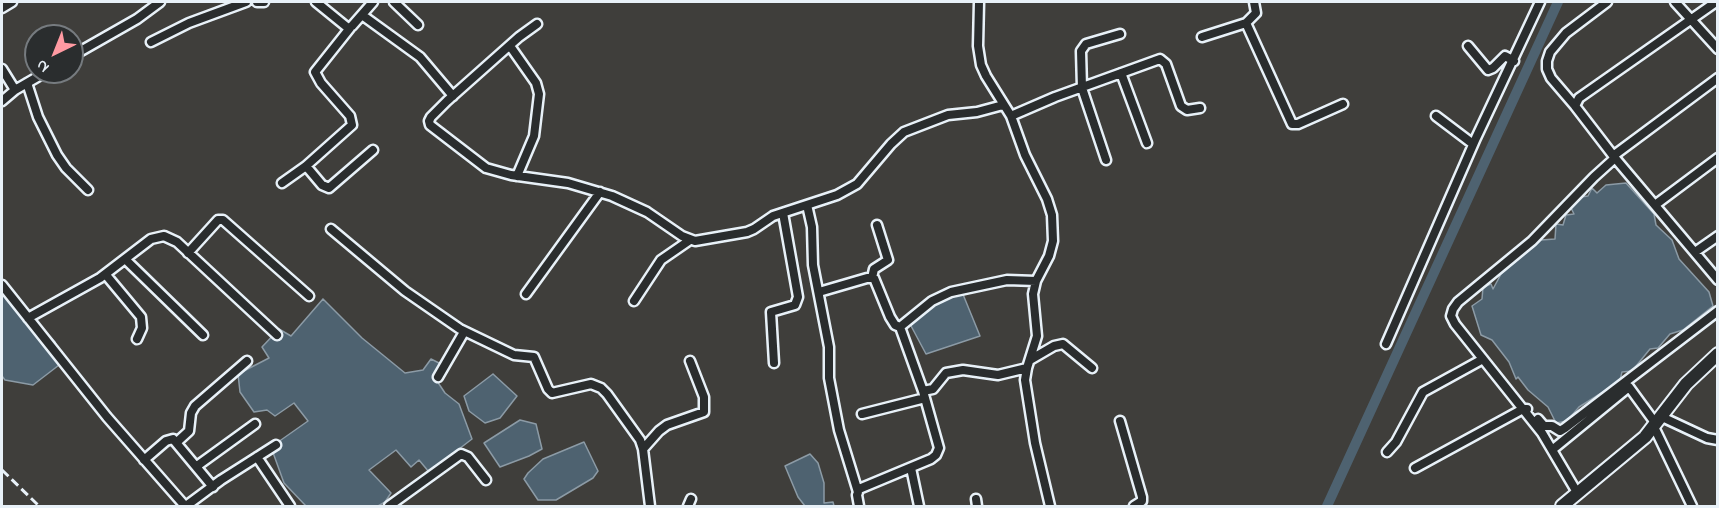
<!DOCTYPE html>
<style>
body{margin:0}
#map{position:relative;width:1719px;height:508px;overflow:hidden;background:#3f3e3b;font-family:"Indie Flower",sans-serif}
canvas{display:block}
.frame{position:absolute;inset:0;border:3px solid #e8f1f8;pointer-events:none}
.north{position:absolute;left:24px;top:24px;width:60px;height:60px;box-sizing:border-box;background:#2a2d2e;border:2px solid #767b7f;border-radius:50%;rotate:223deg;font-size:16px;font-weight:700;line-height:24px;text-align:center;color:#e8f1f8}
.north::after{content:'';display:block;margin:auto;width:21px;height:27px;background:#ff9aa2;clip-path:polygon(50% 0,100% 100%,50% 72%,0 100%)}
</style>
<div id="map">
<canvas width="1719" height="508"></canvas>
<div class="frame"></div>
<div class="north">N</div>
</div>
<script>
const c = document.querySelector('canvas').getContext('2d');
c.lineJoin = 'round';
function paint(path, color) {
  c.fillStyle = color;
  c.fill(path, 'evenodd');
}
function poly(rows) {
  const path = new Path2D();
  for (const r of rows) {
    path.moveTo(r[0], r[1]);
    for (let i = 2; i < r.length; i += 2) path.lineTo(r[i], r[i + 1]);
  }
  return path;
}
function strokePath(path, color, width, dash) {
  c.strokeStyle = color;
  c.lineWidth = width;
  c.lineCap = dash ? 'butt' : 'round';
  c.setLineDash(dash || []);
  c.stroke(path);
}
const water = poly([
 [1626,183,1654,214,1656,225,1672,240,1679,259,1709,292,1713,306,1683,330,1670,334,1658,348,1650,349,1632,371,1622,372,1618,388,1611,387,1579,407,1567,421,1556,423,1548,407,1528,390,1518,377,1516,379,1509,362,1492,340,1481,335,1472,306,1482,299,1483,287,1491,284,1493,289,1501,274,1541,240,1555,239,1556,224,1563,225,1566,215,1574,214,1569,204,1573,198,1588,196,1592,188,1597,193,1606,185,1626,183],
 [2,279,16,299,55,342,63,362,33,385,5,380,2,376,2,279],
 [960,287,980,336,926,354,910,324,927,303,960,287],
 [323,299,362,338,405,373,423,370,431,359,443,365,437,381,445,393,459,404,472,439,429,472,419,460,411,467,396,450,369,470,391,493,385,502,378,506,306,506,284,483,271,447,308,421,294,403,275,416,267,410,254,412,240,392,238,374,269,358,262,347,279,329,291,336,323,299],
 [493,374,517,396,500,418,485,423,469,411,464,396,493,374],
 [520,420,536,424,542,449,529,456,500,467,484,443,520,420],
 [584,442,598,471,593,478,556,500,538,500,524,479,528,473,543,459,584,442],
 [810,454,818,463,824,483,824,503,833,502,834,506,805,506,798,497,785,466,810,454]
]);
paint(water, '#4e6270');
strokePath(water, '#8c9ba6', 1.5);
strokePath(poly([
 [1327,506,1558,2]
]), '#4e6270', 10);
const street = poly([
 [257,2,264,2],
 [316,2,348,28,352,26,373,2],
 [394,2,418,25],
 [979,2,978,46,981,65,986,76,1011,116,1025,155,1047,199,1052,215,1053,241,1049,256,1036,281,1033,294,1037,336,1027,368,1025,380,1035,443,1050,506],
 [1675,2,1718,49],
 [1716,2,1579,98,1575,106,1615,158,1718,280],
 [2,8,12,2],
 [362,15,420,57,453,96],
 [1246,23,1292,124,1298,124,1343,104],
 [537,24,519,37,447,101,431,117,429,121,430,125,486,168,511,175,568,183,612,196,647,212,682,236,695,241,747,232,754,229,773,216,837,195,857,184,891,144,904,132,948,115,977,112,1003,105],
 [1202,37,1246,23,1256,13,1254,2],
 [151,42,189,23,246,2],
 [510,46,536,83,539,94,534,136,517,176],
 [1468,46,1488,70,1493,68,1505,56,1514,61],
 [72,56,137,19,160,2],
 [2,69,15,90],
 [1121,73,1147,143],
 [27,83,38,117,57,155,66,168,88,190],
 [2,101,15,90,46,72],
 [1575,106,1551,78,1547,69,1547,61,1550,52,1566,33,1607,2],
 [1011,116,1055,97,1160,59,1166,64,1181,106,1187,110,1200,108],
 [1436,116,1473,144],
 [1613,156,1718,78],
 [1106,160,1082,88,1081,51,1086,44,1120,34],
 [306,166,322,185,329,188,373,150],
 [282,183,306,166,352,125,350,116,321,83,315,72,350,28],
 [807,205,812,227,813,265,829,347,829,378,839,430,858,492],
 [1655,205,1718,158],
 [331,229,405,291,460,329,514,355,534,357,548,389,552,393,591,384,601,388,607,394,640,440,643,449,650,506],
 [1695,252,1718,236],
 [188,253,218,220,223,220,309,296],
 [125,259,203,335],
 [106,275,141,317,142,328,137,339],
 [872,278,874,269,888,260,877,225],
 [2,285,107,417,185,506],
 [819,292,867,278,874,278,890,317,895,325,900,327,932,301,951,292,1007,280,1036,281],
 [526,294,600,192],
 [634,301,661,260,690,240],
 [28,318,100,278,151,239,164,236,177,242,277,335],
 [1386,344,1476,138,1540,2],
 [1030,360,1054,346,1063,344,1092,368],
 [774,363,771,312,795,305,798,297,783,213],
 [438,377,464,332],
 [923,391,933,389,946,373,963,370,998,375,1027,368],
 [862,414,925,398],
 [1662,417,1707,438,1718,440],
 [1538,419,1544,426,1552,426,1560,431,1565,428,1718,311],
 [1120,421,1142,497,1142,501,1134,506],
 [1654,427,1692,506],
 [177,442,189,431,191,413,195,406,247,361],
 [643,449,659,431,667,425,704,412,704,397,690,361],
 [1552,450,1629,387,1656,424],
 [1387,452,1396,442,1423,392,1483,359],
 [257,457,290,506],
 [144,460,166,441,173,439,213,487],
 [197,466,255,424],
 [911,468,919,506],
 [1415,468,1523,409,1527,409],
 [1578,494,1542,433,1455,324,1451,316,1453,309,1458,302,1532,241,1594,177,1615,158],
 [976,499,977,506],
 [186,506,221,480,276,445],
 [389,506,461,454,468,457,486,480],
 [688,506,691,499],
 [859,506,857,495,859,489,931,459,936,455,939,448,923,391,900,327]
]);
const secondary = poly([
 [1562,506,1645,437,1686,384,1718,354]
]);
strokePath(street, '#e8f1f8', 13);
strokePath(secondary, '#e8f1f8', 16);
strokePath(street, '#2a2d2e', 8);
strokePath(secondary, '#2a2d2e', 12);
strokePath(poly([
 [2,470,39,506]
]), '#e8f1f8', 3, [9, 4.5]);
</script>
